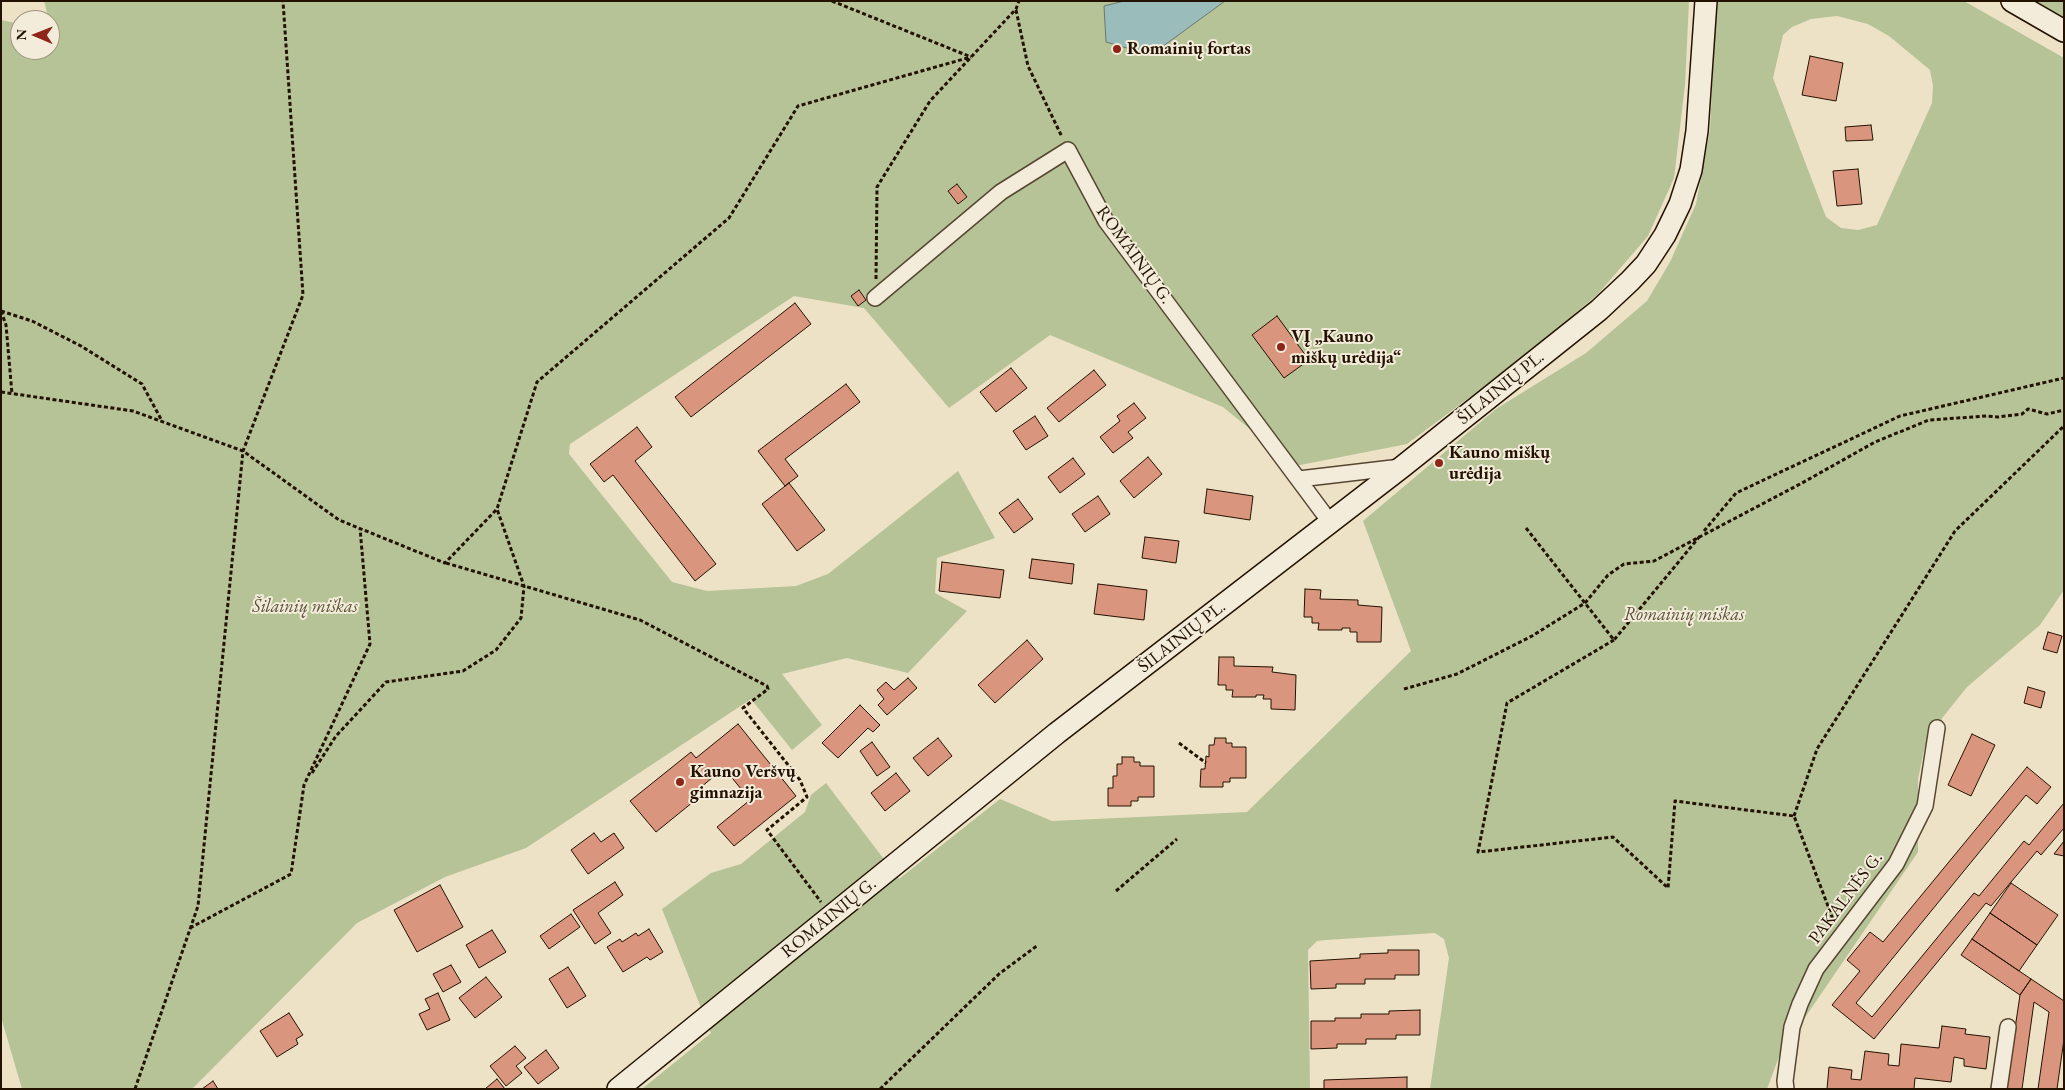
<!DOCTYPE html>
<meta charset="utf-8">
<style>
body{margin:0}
#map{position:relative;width:2065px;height:1090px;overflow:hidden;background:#ede1c6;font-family:"EB Garamond",serif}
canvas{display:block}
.frame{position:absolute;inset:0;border:2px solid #241200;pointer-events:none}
.north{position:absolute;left:10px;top:10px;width:50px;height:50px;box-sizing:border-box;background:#f3ecda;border:1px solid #a09583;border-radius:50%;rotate:271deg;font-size:14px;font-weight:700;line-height:20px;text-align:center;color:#241200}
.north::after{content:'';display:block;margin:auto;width:18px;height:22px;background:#8f2418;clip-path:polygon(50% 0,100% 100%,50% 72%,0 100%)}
</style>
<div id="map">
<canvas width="2065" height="1090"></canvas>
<div class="frame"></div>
<div class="north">N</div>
</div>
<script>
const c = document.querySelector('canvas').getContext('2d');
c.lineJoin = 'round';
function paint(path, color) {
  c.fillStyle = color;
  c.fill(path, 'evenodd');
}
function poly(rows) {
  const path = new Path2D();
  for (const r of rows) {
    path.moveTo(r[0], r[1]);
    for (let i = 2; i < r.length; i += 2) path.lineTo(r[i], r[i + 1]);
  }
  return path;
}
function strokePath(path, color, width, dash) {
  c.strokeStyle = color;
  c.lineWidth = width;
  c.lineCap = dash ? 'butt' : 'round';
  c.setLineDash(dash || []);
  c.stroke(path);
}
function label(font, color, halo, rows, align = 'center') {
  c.font = font + ' "EB Garamond",serif';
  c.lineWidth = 4;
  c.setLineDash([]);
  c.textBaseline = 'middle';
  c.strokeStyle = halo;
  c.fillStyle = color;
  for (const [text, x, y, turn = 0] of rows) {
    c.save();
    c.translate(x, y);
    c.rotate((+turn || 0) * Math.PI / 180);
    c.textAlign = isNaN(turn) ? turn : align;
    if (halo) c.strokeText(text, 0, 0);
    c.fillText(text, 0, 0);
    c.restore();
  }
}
paint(poly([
 [44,1,1689,1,1685,85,1674,178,1648,236,1598,294,1521,359,1407,444,1295,466,1223,407,1050,335,949,408,864,308,794,296,570,444,569,454,672,582,707,591,796,586,828,574,958,471,995,538,937,558,935,593,967,611,908,673,847,658,782,674,822,725,792,750,751,699,526,848,445,877,357,923,192,1089,22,1089,1,1017,1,20,20,24,20,50,50,50,50,20,46,20,48,17],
 [1716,1,1964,1,2064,58,2064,590,2040,625,1967,687,1943,717,1925,746,1918,779,1918,852,1780,1054,1767,1089,1430,1089,1449,958,1444,939,1435,933,1326,940,1317,941,1308,950,1310,1089,642,1089,711,1033,662,909,711,873,741,864,805,812,811,795,826,783,899,879,1000,799,1052,821,1247,812,1411,651,1363,521,1496,409,1586,353,1647,301,1670,262,1696,204,1710,130],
 [1837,16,1868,24,1889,36,1930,70,1933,86,1932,103,1877,225,1858,230,1841,228,1826,217,1773,78,1783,35,1792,27,1811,19],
 [2027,1,2064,1,2064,22]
]), '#b5c397');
const water = poly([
 [1124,1,1225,1,1151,55,1106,42,1104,6,1124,1]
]);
paint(water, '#9abcbb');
strokePath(water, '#6b7870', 1);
const building = poly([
 [1810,56,1843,63,1836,101,1802,95,1810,56],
 [1871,125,1873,140,1846,141,1845,127,1871,125],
 [1858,169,1862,204,1837,206,1833,171,1858,169],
 [957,184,967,197,958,204,948,191,957,184],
 [859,290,866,300,858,306,851,296,859,290],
 [795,303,811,324,691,417,675,397,795,303],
 [1277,316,1309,360,1284,378,1252,335,1277,316],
 [1011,368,1027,388,996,412,980,392,1011,368],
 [1094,370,1106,385,1059,422,1047,408,1094,370],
 [846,384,860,402,785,459,798,476,785,486,758,451,846,384],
 [1134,403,1146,418,1128,432,1133,438,1113,453,1100,437,1120,421,1117,416,1134,403],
 [1035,416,1048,436,1026,450,1013,431,1035,416],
 [637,427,652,447,635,461,716,564,695,581,613,475,604,482,590,464,637,427],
 [1148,457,1162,474,1134,498,1120,481,1148,457],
 [1073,458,1085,474,1060,493,1048,477,1073,458],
 [789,483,825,530,797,551,762,504,789,483],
 [1207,489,1253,496,1250,520,1204,513,1207,489],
 [1098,496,1110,514,1085,532,1072,514,1098,496],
 [1018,499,1033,519,1014,533,999,513,1018,499],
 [1145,537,1179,541,1176,563,1142,558,1145,537],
 [1032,559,1074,564,1072,584,1029,578,1032,559],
 [942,562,1004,570,1000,598,939,591,942,562],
 [1098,584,1147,590,1144,620,1094,614,1098,584],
 [1305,589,1321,590,1320,599,1358,600,1358,605,1382,607,1381,642,1357,642,1357,632,1350,632,1350,628,1342,628,1342,630,1318,630,1319,623,1312,623,1312,617,1304,617,1305,589],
 [2048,632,2062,636,2057,653,2043,649,2048,632],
 [1027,640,1043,659,995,703,978,685,1027,640],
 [1219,657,1234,657,1234,666,1273,667,1272,672,1296,675,1295,710,1271,709,1271,699,1263,699,1264,695,1256,695,1256,697,1232,697,1233,690,1226,690,1226,685,1218,685,1219,657],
 [908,678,917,688,887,715,878,705,884,699,877,690,886,682,894,690,908,678],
 [2028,687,2045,692,2041,708,2024,703,2028,687],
 [860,705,880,725,873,732,868,728,838,758,822,743,860,705],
 [738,724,796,796,734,846,717,827,750,800,724,768,689,797,693,802,656,832,630,801,691,752,696,758,738,724],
 [1972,734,1995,745,1971,796,1948,785,1972,734],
 [938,738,952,756,928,776,913,758,938,738],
 [1215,738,1226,738,1226,743,1232,743,1232,747,1246,747,1246,778,1230,778,1230,782,1223,782,1223,787,1200,787,1201,769,1205,769,1206,756,1209,757,1209,745,1214,745,1215,738],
 [872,742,890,767,877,776,860,751,872,742],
 [1122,757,1134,757,1134,762,1140,762,1140,766,1154,766,1154,797,1138,797,1138,801,1131,801,1131,806,1108,806,1108,788,1113,788,1113,776,1117,776,1117,764,1122,764,1122,757],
 [2027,767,2051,787,2037,804,2026,795,1856,1003,1872,1017,1974,893,1979,896,2024,841,2029,845,2064,803,2064,828,2041,855,2037,851,1991,906,1986,903,1874,1039,1832,1005,1860,971,1847,960,1870,932,1883,942,2027,767],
 [896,773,910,791,885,811,871,793,896,773],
 [594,833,601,842,614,833,624,848,588,874,571,850,594,833],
 [2064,841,2064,856,2054,854,2064,841],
 [615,882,623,895,598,913,611,933,595,944,573,910,615,882],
 [2011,883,2058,915,2037,945,1990,913,2011,883],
 [440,885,463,927,417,952,394,910,440,885],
 [1990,913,2037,945,2019,971,1972,939,1990,913],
 [571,914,580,927,549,949,540,936,571,914],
 [649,929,663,952,650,960,647,957,623,972,607,947,620,939,622,942,636,933,638,936,649,929],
 [492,930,506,952,479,968,466,945,492,930],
 [1972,939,2031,979,2020,995,1961,955,1972,939],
 [1388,950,1419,950,1419,975,1395,975,1395,979,1365,979,1365,984,1336,984,1336,988,1311,989,1310,961,1360,958,1360,954,1388,953,1388,950],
 [451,965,461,982,443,992,433,974,451,965],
 [568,967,586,996,567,1008,549,979,568,967],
 [486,977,502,997,475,1018,459,998,486,977],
 [2031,979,2064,1001,2064,1039,2057,1089,2038,1089,2049,1012,2034,1002,2022,1089,2006,1089,2020,995,2031,979],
 [438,993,450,1020,427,1030,419,1014,430,1009,425,999,438,993],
 [1420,1010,1420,1035,1396,1035,1396,1039,1366,1039,1366,1044,1337,1044,1337,1048,1311,1049,1311,1021,1335,1021,1335,1018,1361,1018,1361,1014,1389,1014,1389,1011,1420,1010],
 [289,1013,303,1035,296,1039,298,1044,277,1057,260,1031,289,1013],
 [1942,1026,1966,1029,1965,1034,1990,1037,1986,1069,1964,1066,1964,1059,1954,1057,1951,1082,1915,1078,1914,1089,1827,1089,1829,1067,1852,1070,1851,1079,1861,1080,1865,1051,1889,1054,1888,1065,1899,1066,1901,1044,1939,1048,1942,1026],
 [515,1046,526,1058,516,1066,522,1073,506,1086,490,1066,515,1046],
 [546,1050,559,1068,538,1084,524,1067,546,1050],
 [1407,1077,1407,1089,1324,1089,1324,1080,1407,1077],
 [497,1079,505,1089,485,1089,497,1079],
 [213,1081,218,1089,202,1089,213,1081]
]);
paint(building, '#d9957d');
strokePath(building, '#241200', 1);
const minor = poly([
 [875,298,1001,192,1068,150,1106,221,1330,522],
 [1299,479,1401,467],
 [1786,1089,1785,1081,1792,1027,1800,1004,1816,969,1896,864,1925,806,1937,728],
 [1999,1089,2008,1027]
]);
const secondary = poly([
 [2012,1,2064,31],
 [618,1089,1057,733,1402,467,1599,310,1630,281,1646,264,1665,235,1680,204,1691,170,1697,131,1706,1]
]);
strokePath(minor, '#564632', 18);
strokePath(secondary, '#241200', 24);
strokePath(poly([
 [832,1,971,57],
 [1016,10,1028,66,1062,137],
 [876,279,877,187,930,101,1016,9,1019,1],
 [1,311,32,321,81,346,142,384,162,421],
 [1,311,6,325,12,394],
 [1,392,133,411,243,451,339,520,445,563,497,509,537,382,729,218,798,106,971,57],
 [1526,528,1614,640,1700,536],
 [1704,531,1736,493,1900,416,2064,378],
 [446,563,640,620,767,686,768,689,743,708,800,780,807,797,767,830,821,902],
 [1614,640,1507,703,1478,852,1613,837,1668,888,1675,801,1794,816,1834,922],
 [1404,689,1457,674,1532,636,1585,603,1608,575,1624,564,1654,561,1802,483,1875,442,1929,420,1987,416,1998,417,2022,414,2028,409,2047,414,2064,410],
 [1179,743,1206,763],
 [312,773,336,736,386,682,463,671,496,650,521,618,524,586,497,509],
 [1794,816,1817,749,1955,531,2064,426],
 [1116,891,1177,839],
 [190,928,291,874,304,785,370,644,360,528],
 [135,1089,198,906,243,451,303,295,283,1],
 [880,1089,999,974,1038,945]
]), '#241200', 3, [4, 2.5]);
strokePath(minor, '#f3ecda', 15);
strokePath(secondary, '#f3ecda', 21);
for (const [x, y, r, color] of [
 [1117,49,5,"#8f2418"],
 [1281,347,5,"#8f2418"],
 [1439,463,5,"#8f2418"],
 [680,782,5,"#8f2418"]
]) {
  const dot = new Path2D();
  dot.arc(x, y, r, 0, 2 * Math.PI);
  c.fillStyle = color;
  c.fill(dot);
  strokePath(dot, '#f3ecda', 2);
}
label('bold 18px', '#241200', '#f3ecda', [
 ["Romainių fortas",1127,49],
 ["VĮ „Kauno",1291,337],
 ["miškų urėdija“",1291,358],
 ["Kauno miškų",1449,453],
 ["urėdija",1449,474],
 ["Kauno Veršvų",690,772],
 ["gimnazija",690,793]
], 'left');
label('18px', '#241200', '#f3ecda', [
 ["ROMAINIŲ G.",1134,255,54],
 ["ŠILAINIŲ PL.",1501,388,-39],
 ["ŠILAINIŲ PL.",1182,637,-38],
 ["PAKALNĖS G.",1846,898,-53],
 ["ROMAINIŲ G.",829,918,-39]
]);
label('italic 18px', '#575035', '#f3ecda', [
 ["Šilainių miškas",305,607],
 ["Romainių miškas",1684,615]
]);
</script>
